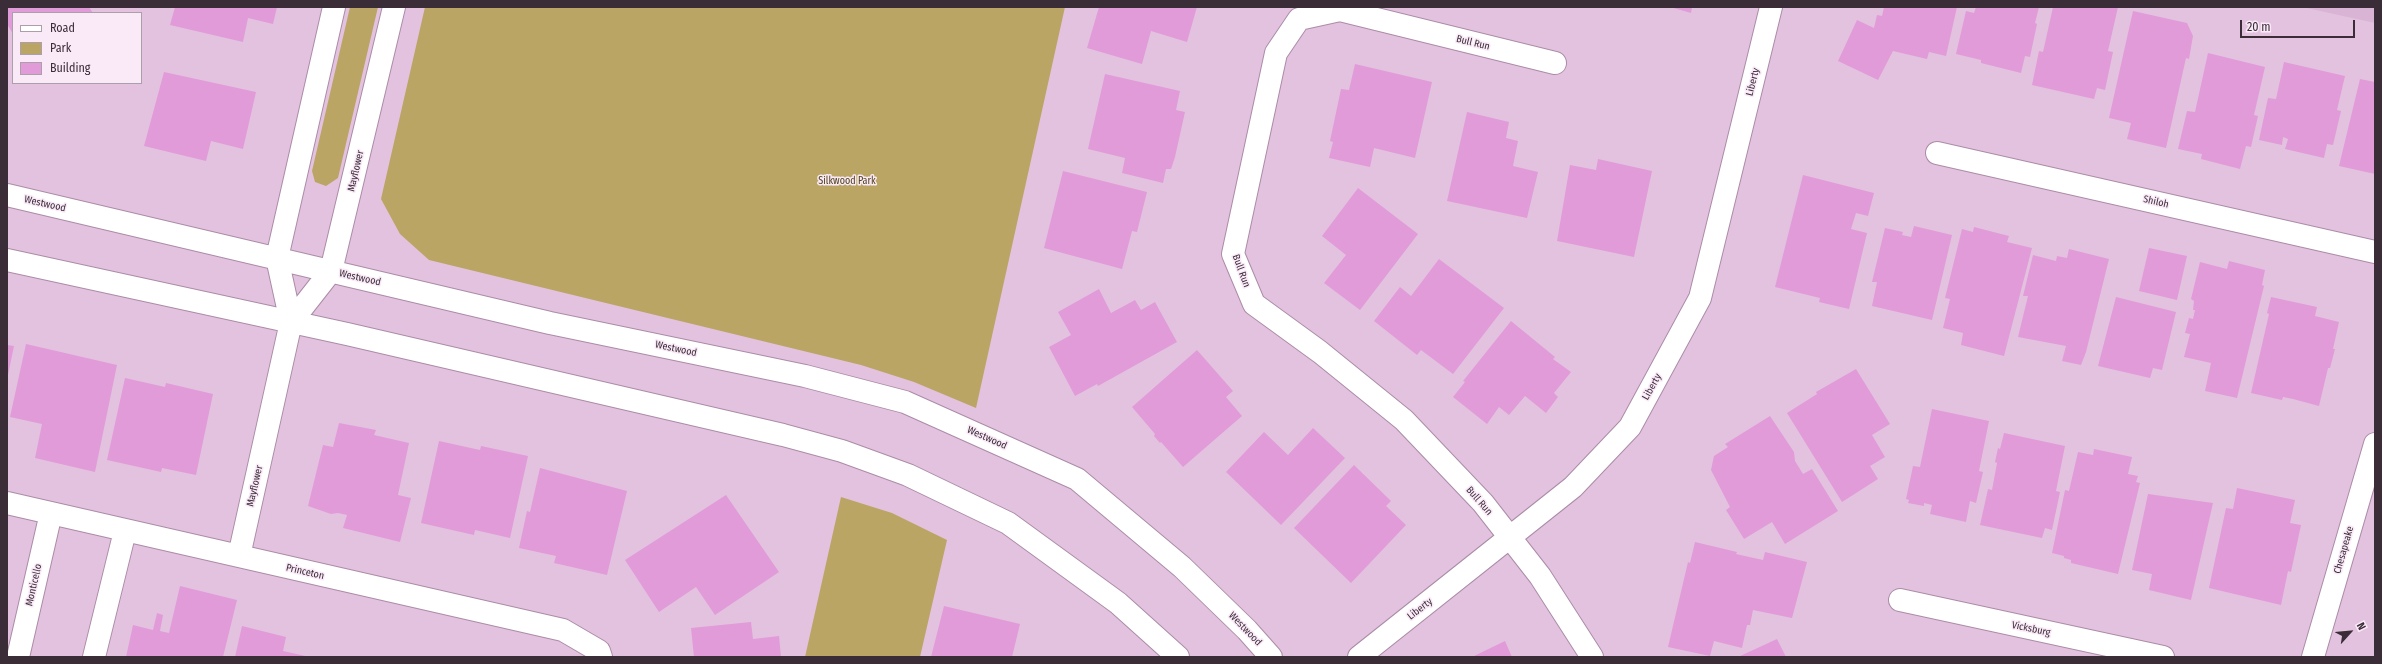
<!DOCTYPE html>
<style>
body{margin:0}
#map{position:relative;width:2382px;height:664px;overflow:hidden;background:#e3c2df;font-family:"Fira Sans Condensed",sans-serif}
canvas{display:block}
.frame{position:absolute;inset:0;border:8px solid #3a2d38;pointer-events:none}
.legend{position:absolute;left:12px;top:12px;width:130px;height:72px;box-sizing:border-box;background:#fae9f7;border:1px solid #ad9eab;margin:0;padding:5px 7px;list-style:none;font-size:12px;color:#3a2d38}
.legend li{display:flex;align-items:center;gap:8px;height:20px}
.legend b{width:20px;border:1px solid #ad9eab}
.north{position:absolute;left:2330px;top:612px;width:40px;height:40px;-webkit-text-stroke:3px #fae9f7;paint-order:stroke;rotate:63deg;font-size:11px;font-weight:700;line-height:16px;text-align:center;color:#3a2d38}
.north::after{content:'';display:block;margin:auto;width:14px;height:18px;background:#3a2d38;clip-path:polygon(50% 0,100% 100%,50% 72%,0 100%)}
.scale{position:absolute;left:2240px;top:20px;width:115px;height:18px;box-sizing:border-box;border:2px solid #3a2d38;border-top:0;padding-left:5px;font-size:12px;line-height:14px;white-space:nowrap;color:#3a2d38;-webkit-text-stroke:3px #fae9f7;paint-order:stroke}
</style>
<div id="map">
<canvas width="2382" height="664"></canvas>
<div class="frame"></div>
<ul class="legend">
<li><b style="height:5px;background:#fff"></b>Road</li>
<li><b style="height:11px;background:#bba565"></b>Park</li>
<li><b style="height:11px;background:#e19bd9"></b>Building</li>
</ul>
<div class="north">N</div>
<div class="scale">20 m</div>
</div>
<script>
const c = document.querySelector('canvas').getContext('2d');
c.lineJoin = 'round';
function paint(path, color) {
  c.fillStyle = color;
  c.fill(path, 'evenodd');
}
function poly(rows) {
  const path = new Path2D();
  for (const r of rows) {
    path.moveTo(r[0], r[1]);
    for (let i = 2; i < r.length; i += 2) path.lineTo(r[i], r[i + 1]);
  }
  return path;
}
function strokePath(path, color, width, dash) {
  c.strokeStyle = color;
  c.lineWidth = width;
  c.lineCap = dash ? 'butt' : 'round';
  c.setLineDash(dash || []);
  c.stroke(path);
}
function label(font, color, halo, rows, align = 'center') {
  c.font = font + ' "Fira Sans Condensed",sans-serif';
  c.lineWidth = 3;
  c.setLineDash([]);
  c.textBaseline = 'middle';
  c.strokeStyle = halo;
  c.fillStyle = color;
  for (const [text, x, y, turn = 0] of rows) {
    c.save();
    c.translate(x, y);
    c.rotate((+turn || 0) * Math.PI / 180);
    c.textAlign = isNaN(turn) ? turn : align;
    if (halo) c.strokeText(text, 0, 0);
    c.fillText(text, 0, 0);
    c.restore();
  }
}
paint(poly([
 [2302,7,2375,7,2375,23]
]), '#dab4d5');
paint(poly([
 [350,7,378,7,338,178,326,186,315,182,312,171],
 [425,7,1065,7,976,408,914,382,861,365,429,260,400,234,381,199],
 [841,497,892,513,947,540,920,657,805,657]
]), '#bba565');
paint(poly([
 [7,7,89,7,93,13,13,13,13,34,7,24],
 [175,7,277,7,273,24,248,18,243,42,170,25],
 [1099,7,1197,7,1187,42,1151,31,1142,64,1087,48],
 [1670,7,1692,7,1691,13],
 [1884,7,1957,7,1946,56,1929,52,1927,59,1893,51,1878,80,1838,61,1857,20,1874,28,1877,15,1882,16],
 [1976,7,2039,7,2035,23,2037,24,2030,57,2025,56,2021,73,1981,63,1981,60,1956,54,1966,11,1974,13],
 [2053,7,2118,7,2108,51,2113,52,2105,90,2097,88,2094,99,2032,85,2039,51,2043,52],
 [2133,11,2187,23,2193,36,2189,59,2186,58,2166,148,2127,139,2131,123,2109,118],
 [2208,53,2265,67,2254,115,2258,116,2251,147,2246,146,2240,169,2201,159,2202,154,2178,149,2187,111,2195,112],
 [2284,62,2345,76,2337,110,2341,111,2333,145,2327,144,2324,158,2285,149,2288,139,2283,137,2282,145,2259,140,2268,98,2276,99],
 [1355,64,1432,82,1415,158,1374,148,1370,167,1329,158,1333,142,1330,141,1341,89,1349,90],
 [164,72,256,92,243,149,211,141,206,161,144,146],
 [1105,74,1180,91,1176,110,1185,112,1175,157,1171,169,1166,169,1163,183,1122,173,1125,158,1088,149],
 [2360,79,2375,82,2375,174,2339,166],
 [1467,112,1509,122,1506,138,1518,141,1513,166,1538,172,1527,218,1447,201],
 [1598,159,1652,171,1634,257,1557,241,1570,165,1596,170],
 [1063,171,1147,192,1137,232,1132,231,1122,269,1044,248],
 [1803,175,1874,193,1868,216,1856,213,1851,229,1867,233,1849,309,1819,302,1820,298,1775,287],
 [1358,188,1418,234,1360,310,1324,283,1346,255,1322,236],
 [1914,226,1952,235,1932,320,1872,306,1877,282,1872,282,1885,228,1903,232,1902,235,1911,237],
 [1974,227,2009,236,2007,242,2032,248,2004,356,1961,345,1963,333,1943,328,1950,299,1945,298,1962,229,1973,232],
 [2149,248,2187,256,2177,300,2139,291],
 [2069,249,2109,259,2086,352,2081,365,2062,361,2066,346,2018,337,2028,296,2023,296,2033,255,2056,261,2057,256,2067,258],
 [1439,259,1504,308,1453,374,1421,350,1417,355,1374,321,1400,287,1411,296],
 [2229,261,2265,270,2262,285,2264,286,2237,398,2205,391,2211,363,2184,357,2190,334,2185,333,2189,318,2193,319,2195,310,2193,310,2194,301,2191,299,2200,262,2227,269],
 [1099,289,1111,313,1135,300,1141,310,1155,302,1177,342,1098,386,1097,384,1075,396,1049,347,1071,335,1058,312],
 [2116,297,2176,312,2162,370,2153,368,2150,378,2098,366],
 [2271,297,2317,307,2315,316,2339,322,2333,349,2335,349,2330,368,2328,368,2319,406,2293,399,2283,397,2282,400,2251,393,2269,314,2267,313],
 [1511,321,1555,357,1553,359,1571,372,1554,393,1558,397,1546,413,1525,396,1509,415,1499,407,1487,424,1453,397,1465,382,1463,381],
 [26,344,117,365,95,472,35,458,42,424,10,417],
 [7,345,14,346,8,375,7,375],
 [1197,350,1233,391,1226,397,1242,416,1183,467,1161,442,1160,443,1154,436,1155,434,1132,407],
 [1856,369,1890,424,1872,435,1885,457,1870,466,1878,479,1842,502,1787,413,1817,394,1816,392],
 [125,378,165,387,166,383,213,394,196,475,162,468,161,472,107,460],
 [1932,409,1989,421,1979,471,1983,472,1976,503,1970,501,1966,522,1930,514,1932,505,1924,503,1924,506,1908,503,1909,500,1906,499,1913,466,1920,467],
 [1770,416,1794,452,1795,461,1803,474,1812,469,1838,511,1785,544,1772,522,1744,539,1726,510,1730,507,1711,470,1714,456,1728,447,1725,444],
 [339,423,376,430,374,435,409,443,398,495,411,498,400,542,343,528,347,515,338,513,331,514,308,506,323,445,333,447],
 [1313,428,1345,458,1281,525,1226,472,1264,432,1288,455],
 [2004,433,2065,446,2056,491,2060,492,2052,530,2045,528,2042,538,1980,525,1988,489,1992,490,1997,463,1995,462,1998,448,2000,449],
 [439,441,480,450,481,446,528,456,510,538,475,530,474,535,421,523],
 [2094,449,2132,457,2128,474,2138,476,2136,482,2140,483,2118,574,2071,563,2071,560,2064,558,2064,556,2052,553,2065,490,2069,491,2078,452,2093,455],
 [1354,465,1391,501,1386,506,1406,525,1351,583,1294,528],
 [540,468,627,491,607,575,554,563,556,556,519,548,527,511,530,512],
 [2237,488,2295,500,2290,523,2301,525,2291,572,2288,571,2281,605,2209,588,2226,508,2233,509],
 [2148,494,2213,503,2191,600,2149,590,2152,574,2132,570],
 [726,495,779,572,715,615,696,587,659,612,625,560],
 [1695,542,1737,552,1736,554,1763,560,1765,552,1807,562,1792,618,1753,610,1750,625,1747,625,1742,648,1714,641,1710,656,1668,647,1688,562,1690,563],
 [180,586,237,600,223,657,126,657,133,625,153,630,157,613,163,615,160,631,169,633],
 [944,606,1020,624,1012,657,931,657],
 [751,622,753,639,779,636,781,657,694,657,691,628],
 [242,626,286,637,283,651,310,657,235,657],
 [1777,639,1786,657,1738,657],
 [1505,641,1512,657,1472,657]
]), '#e19bd9');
const minor = poly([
 [1555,63,1340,10,1299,19,1276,53,1233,254,1254,304,1320,352,1404,420,1483,503,1540,576,1592,657],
 [1937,153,2375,252],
 [7,195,550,323,805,376,905,402,1077,479,1182,567,1247,630,1271,657],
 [7,260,347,334,783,435,842,451,908,475,1008,523,1118,603,1178,657],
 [291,322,277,258,334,7],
 [7,503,563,630,599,651,601,657],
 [239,556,291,322,331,271,394,7],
 [1900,600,2163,657],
 [18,657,51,513],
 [94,657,125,531],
 [1359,657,1573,487,1630,427,1700,298,1771,7],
 [2313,657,2375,444]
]);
strokePath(minor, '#ab8ca7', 24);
strokePath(minor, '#fff', 22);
label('10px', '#3a2d38', '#fae9f7', [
 ["Bull Run",1473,43,14],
 ["Liberty",1753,82,-76],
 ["Mayflower",356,171,-77],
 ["Shiloh",2156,202,13],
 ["Westwood",45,204,13],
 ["Bull Run",1241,271,70],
 ["Westwood",360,278,13],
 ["Westwood",676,349,12],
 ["Liberty",1652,387,-61],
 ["Westwood",987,438,24],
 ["Mayflower",255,486,-77],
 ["Bull Run",1479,501,49],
 ["Chesapeake",2344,550,-74],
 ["Princeton",305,572,13],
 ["Monticello",34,585,-77],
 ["Liberty",1420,609,-38],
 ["Westwood",1245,629,46],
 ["Vicksburg",2031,629,12]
]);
label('10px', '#4d401a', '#fae9f7', [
 ["Silkwood Park",847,181]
]);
</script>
